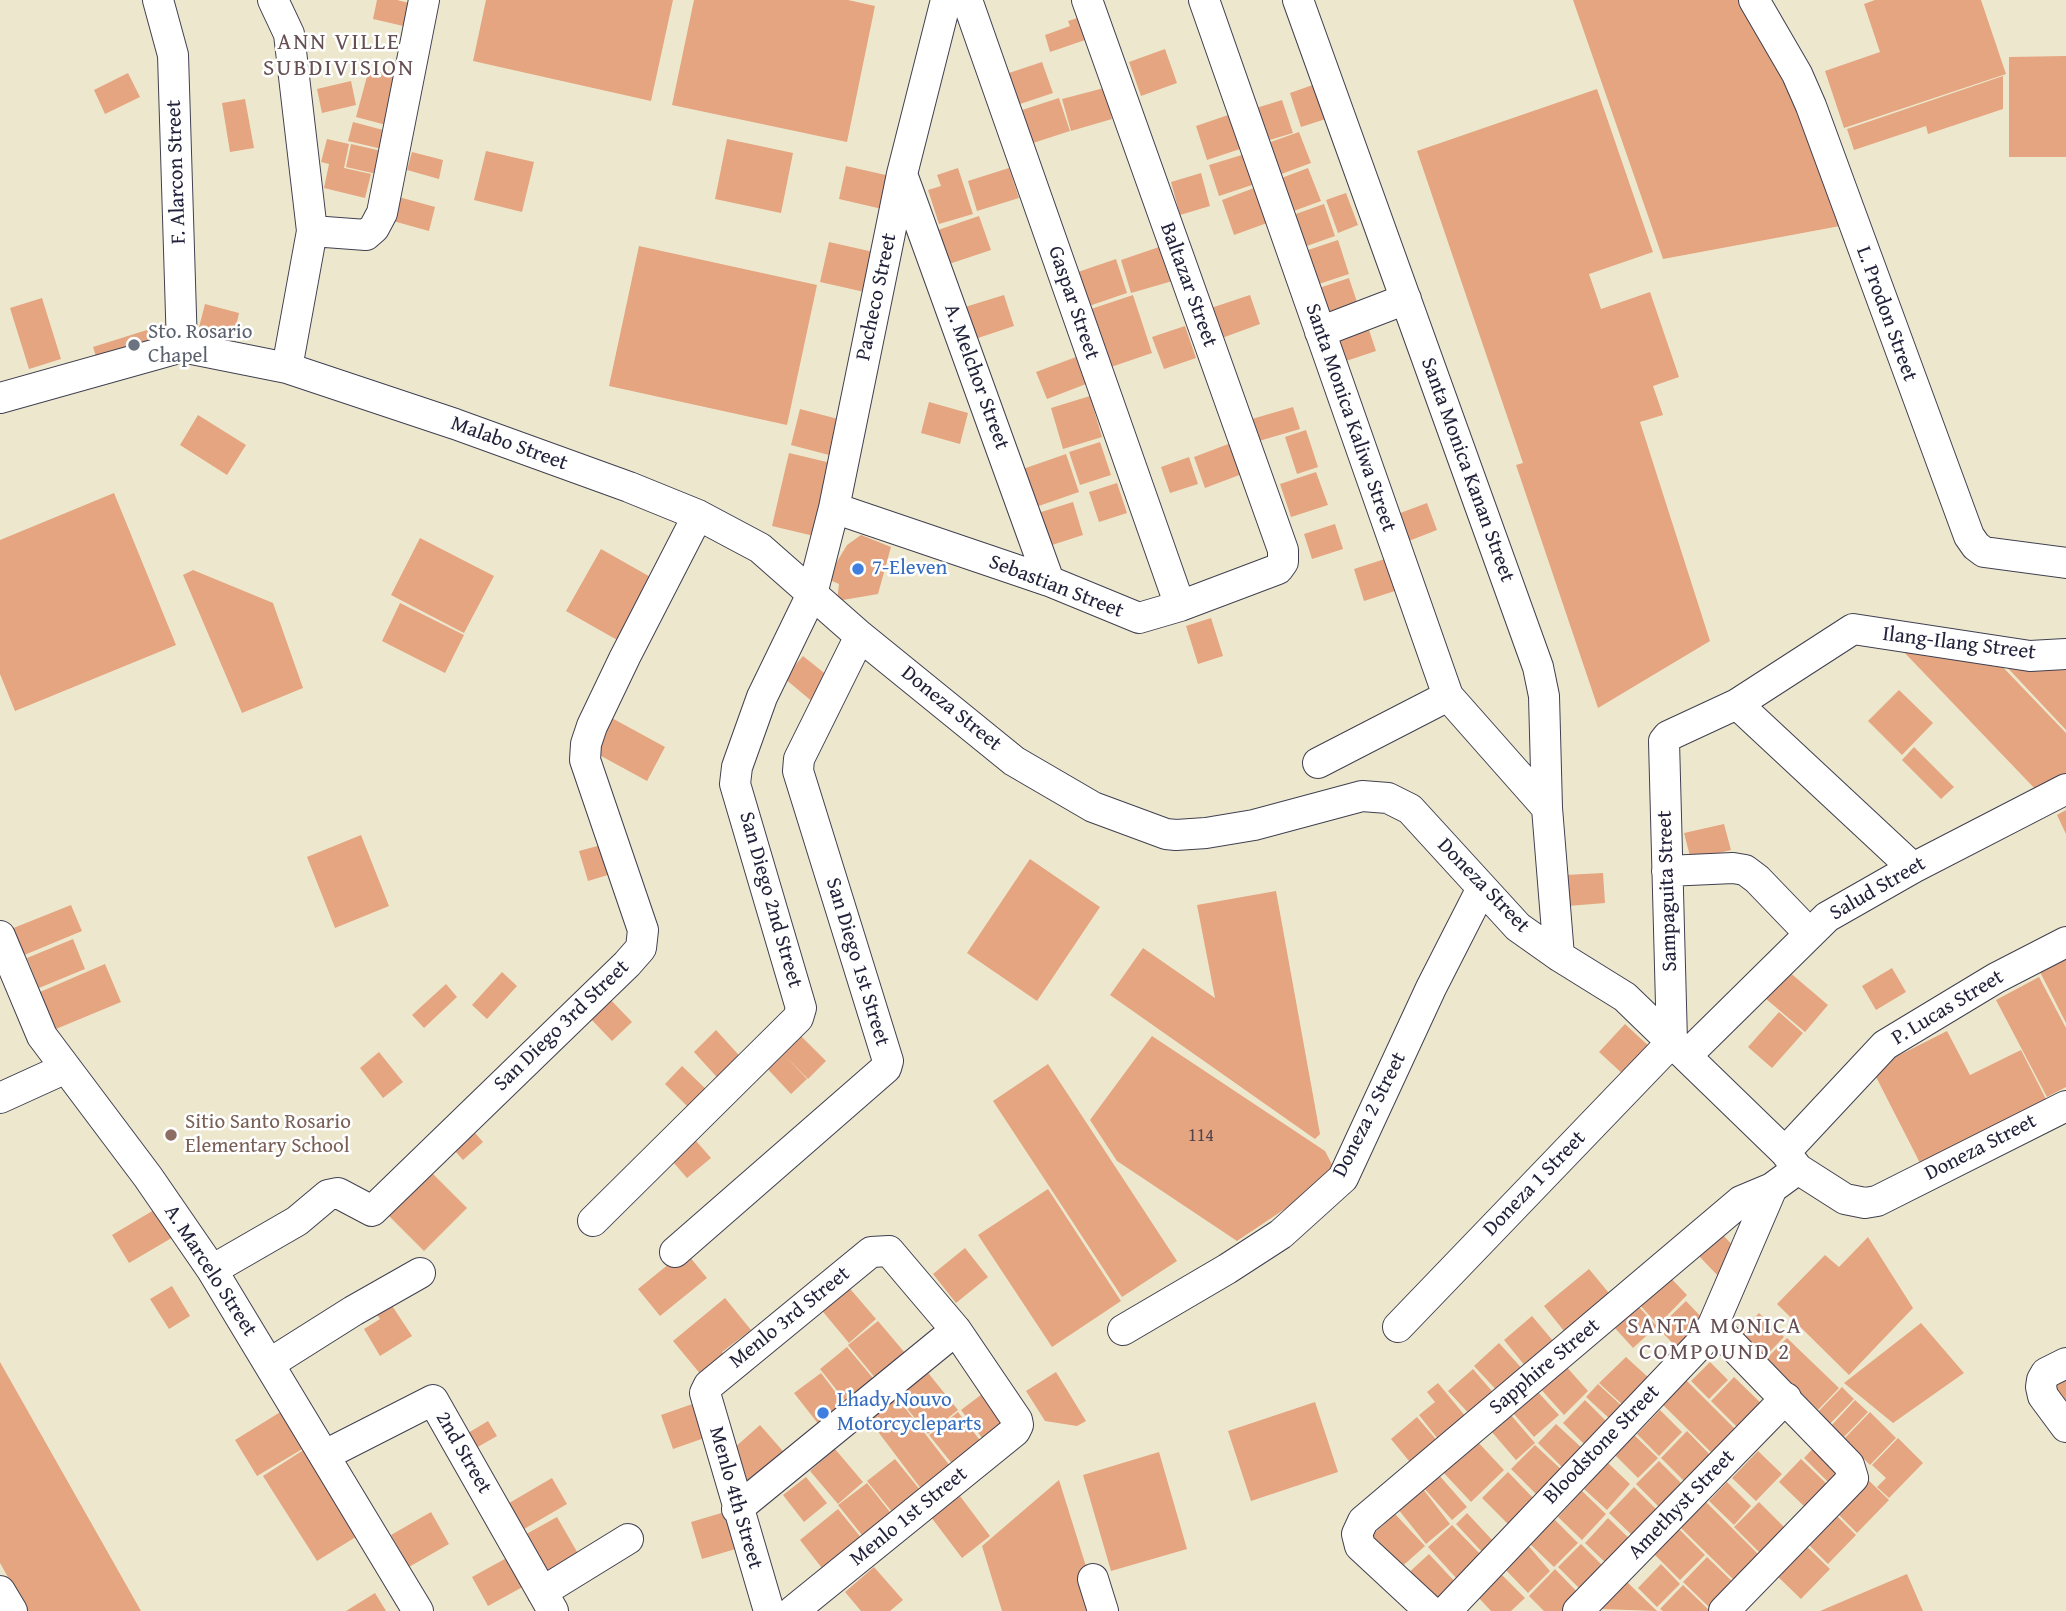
<!DOCTYPE html>
<style>
body{margin:0}
canvas{display:block;background:#ede8cd}
</style>
<canvas width="2066" height="1611"></canvas>
<script>
const c = document.querySelector('canvas').getContext('2d');
c.lineJoin = 'round';
function paint(path, color) {
  c.fillStyle = color;
  c.fill(path, 'evenodd');
}
function poly(rows) {
  const path = new Path2D();
  for (const r of rows) {
    path.moveTo(r[0], r[1]);
    for (let i = 2; i < r.length; i += 2) path.lineTo(r[i], r[i + 1]);
  }
  return path;
}
function strokePath(path, color, width, dash) {
  c.strokeStyle = color;
  c.lineWidth = width;
  c.lineCap = dash ? 'butt' : 'round';
  c.setLineDash(dash || []);
  c.stroke(path);
}
function label(font, color, halo, rows, align = 'center') {
  c.font = font + ' "Gentium Book Plus",serif';
  c.lineWidth = 5;
  c.setLineDash([]);
  c.textBaseline = 'middle';
  c.strokeStyle = halo;
  c.fillStyle = color;
  for (const [text, x, y, turn = 0] of rows) {
    c.save();
    c.translate(x, y);
    c.rotate((+turn || 0) * Math.PI / 180);
    c.textAlign = isNaN(turn) ? turn : align;
    if (halo) c.strokeText(text, 0, 0);
    c.fillText(text, 0, 0);
    c.restore();
  }
}
paint(poly([
 [377,0,397,0,417,5,412,28,373,19],
 [486,0,673,0,651,101,473,61],
 [694,0,848,0,875,6,847,142,672,105],
 [1573,0,1741,0,1790,87,1840,226,1663,259],
 [1875,0,1981,0,2006,74,1844,128,1825,71,1880,52,1864,4],
 [1084,16,1091,38,1050,52,1045,35,1070,26,1068,21],
 [1165,49,1177,83,1141,96,1129,62],
 [2066,56,2066,157,2009,157,2009,57],
 [1042,62,1053,93,1020,104,1009,73],
 [369,69,403,78,390,126,356,117],
 [128,73,140,97,105,114,94,90],
 [2003,76,2003,109,1928,134,1926,126,1854,150,1847,129],
 [351,81,356,105,322,113,317,89],
 [1324,81,1335,116,1301,127,1290,93],
 [1104,88,1112,119,1071,131,1062,99],
 [1597,89,1653,252,1589,274,1601,309,1650,292,1679,377,1653,386,1663,415,1640,422,1710,641,1598,708,1516,465,1523,463,1417,151],
 [1059,98,1070,131,1033,143,1022,110],
 [245,99,254,148,230,152,222,103],
 [1282,100,1293,133,1263,142,1253,109],
 [1234,113,1246,147,1207,160,1196,126],
 [353,122,387,131,382,149,348,141],
 [1299,132,1311,163,1276,176,1265,144],
 [327,139,349,144,344,168,371,174,365,198,324,188,329,164,321,162],
 [727,139,793,153,781,213,715,199],
 [351,144,386,152,381,175,346,167],
 [486,151,534,162,522,212,474,200],
 [412,152,443,160,439,179,407,170],
 [1245,154,1255,184,1219,196,1209,165],
 [846,166,890,176,882,209,839,199],
 [958,168,973,214,939,224,928,190,941,186,937,175],
 [1009,168,1019,198,977,211,968,181],
 [1308,168,1321,201,1291,212,1279,179],
 [1201,173,1210,206,1180,215,1171,182],
 [1254,188,1267,223,1234,235,1222,200],
 [1346,193,1358,225,1338,233,1326,200],
 [399,197,435,207,429,231,393,221],
 [1324,204,1335,236,1304,247,1293,215],
 [979,216,991,250,949,264,938,230],
 [1338,240,1349,274,1316,285,1305,251],
 [829,242,878,253,869,293,820,282],
 [639,246,817,285,787,425,609,386],
 [1159,247,1167,272,1172,271,1176,280,1131,293,1121,260],
 [1116,259,1127,293,1089,306,1078,272],
 [1349,278,1358,305,1326,316,1316,289],
 [1004,295,1014,326,975,339,965,307],
 [1133,295,1152,353,1111,367,1091,309],
 [1250,295,1260,324,1222,338,1211,308],
 [42,298,61,359,29,369,10,308],
 [205,304,239,313,232,344,197,335],
 [169,323,175,344,99,366,93,347],
 [1367,324,1376,351,1343,362,1334,335],
 [1185,326,1196,358,1164,369,1152,337],
 [1076,357,1086,384,1047,399,1036,372],
 [1090,396,1102,437,1063,449,1051,408],
 [929,402,968,413,960,444,921,433],
 [1293,407,1300,429,1259,441,1252,419],
 [800,409,838,419,829,455,791,445],
 [198,415,246,445,227,475,180,445],
 [1306,430,1318,467,1297,474,1285,437],
 [1100,442,1111,475,1080,485,1069,452],
 [1231,443,1242,474,1205,488,1194,457],
 [789,453,831,463,814,536,772,526],
 [1066,454,1079,492,1033,508,1020,470],
 [1189,457,1198,484,1170,493,1161,467],
 [1316,472,1328,505,1291,517,1280,484],
 [1117,483,1127,513,1099,522,1089,492],
 [114,493,176,645,15,711,0,674,0,540],
 [1073,502,1083,535,1049,546,1038,513],
 [1427,503,1437,530,1406,542,1395,515],
 [1335,524,1343,549,1312,559,1304,534],
 [861,535,891,547,878,594,837,601,839,584,823,577,826,562,835,565,847,545],
 [420,538,494,576,464,633,391,595],
 [601,549,661,583,626,645,566,611],
 [1391,557,1401,589,1364,601,1354,569],
 [193,570,273,603,303,688,242,713,183,575],
 [400,603,464,635,445,673,382,641],
 [1211,618,1223,656,1198,664,1186,626],
 [1901,649,1996,660,2066,733,2066,777,2039,793],
 [803,656,833,680,814,703,784,678],
 [2066,661,2066,730,2004,664],
 [1899,690,1933,723,1902,755,1868,721],
 [610,717,665,747,647,781,592,751],
 [1914,747,1954,787,1941,799,1902,760],
 [2066,810,2066,834,2057,815],
 [1724,824,1731,850,1691,860,1684,833],
 [361,835,389,906,335,928,307,857],
 [612,842,621,871,588,881,579,851],
 [1030,859,1100,907,1037,1001,967,953],
 [1603,873,1605,903,1568,906,1565,875],
 [1276,891,1320,1134,1315,1139,1110,995,1143,948,1215,998,1197,905],
 [71,905,82,931,22,956,11,929],
 [73,939,85,969,39,988,27,958],
 [2066,959,2066,1023,2040,972],
 [105,964,121,1002,56,1029,40,992],
 [1892,968,1906,992,1876,1010,1862,986],
 [1788,971,1828,1005,1805,1032,1765,998],
 [502,972,517,986,487,1019,472,1005],
 [2039,977,2066,1028,2066,1087,2047,1097,1996,1000],
 [446,984,457,997,424,1028,412,1015],
 [607,996,632,1022,612,1041,587,1015],
 [1779,1012,1803,1033,1772,1068,1748,1047],
 [1625,1024,1651,1048,1625,1076,1599,1052],
 [716,1030,747,1064,724,1085,694,1052],
 [1947,1031,1970,1075,2021,1050,2047,1101,1921,1165,1872,1069],
 [799,1034,826,1061,808,1079,786,1057,807,1079,791,1094,763,1064],
 [1152,1036,1325,1151,1337,1174,1237,1241,1117,1161,1090,1120],
 [379,1052,403,1082,383,1098,360,1068],
 [1048,1064,1177,1261,1122,1297,993,1101],
 [682,1066,713,1096,695,1114,665,1084],
 [468,1125,483,1142,463,1160,448,1143],
 [690,1134,711,1158,687,1178,666,1154],
 [426,1167,467,1208,424,1251,383,1210],
 [1048,1189,1121,1301,1052,1347,978,1235],
 [159,1207,175,1236,129,1263,112,1235],
 [1720,1232,1740,1253,1720,1278,1697,1254],
 [1868,1237,1913,1308,1849,1375,1777,1304,1825,1255,1839,1267],
 [965,1248,988,1277,956,1303,933,1274],
 [685,1251,707,1278,660,1316,638,1289],
 [1589,1269,1613,1298,1568,1336,1544,1306],
 [1666,1273,1687,1295,1658,1325,1638,1303],
 [846,1284,876,1319,849,1343,819,1307],
 [172,1286,190,1316,169,1329,150,1299],
 [387,1298,412,1336,380,1356,364,1329,380,1319,372,1307],
 [725,1298,751,1330,722,1352,726,1356,702,1376,673,1341],
 [1686,1301,1708,1324,1680,1351,1658,1328],
 [1637,1305,1657,1326,1633,1348,1614,1327],
 [1759,1313,1784,1337,1762,1360,1737,1336],
 [1532,1316,1559,1348,1530,1372,1504,1340],
 [878,1321,911,1360,881,1385,848,1345],
 [1921,1323,1964,1373,1893,1423,1844,1383],
 [1787,1338,1839,1388,1818,1410,1766,1359],
 [1499,1343,1526,1373,1502,1396,1474,1366],
 [847,1347,878,1384,850,1407,820,1369],
 [1626,1357,1650,1379,1625,1407,1599,1383],
 [0,1362,141,1611,27,1611,0,1563],
 [1710,1362,1728,1380,1709,1399,1691,1381],
 [1564,1364,1588,1391,1564,1415,1538,1386],
 [925,1369,958,1410,928,1434,895,1394],
 [1473,1369,1497,1397,1474,1419,1448,1391],
 [1056,1372,1086,1421,1077,1426,1045,1421,1026,1391],
 [821,1373,849,1410,823,1430,794,1393],
 [2066,1376,2066,1407,2053,1383],
 [1683,1377,1739,1433,1716,1457,1659,1401],
 [1734,1377,1766,1408,1742,1432,1711,1401],
 [1438,1383,1471,1423,1445,1448,1419,1415,1435,1402,1427,1392],
 [1598,1384,1623,1407,1611,1420,1586,1397],
 [1842,1387,1854,1399,1827,1427,1815,1415],
 [986,1391,1013,1427,988,1446,961,1410],
 [1537,1391,1559,1415,1534,1437,1513,1413],
 [895,1395,954,1471,925,1494,867,1417],
 [1585,1400,1607,1422,1585,1445,1563,1423],
 [1855,1400,1868,1412,1842,1439,1830,1427],
 [701,1401,713,1435,673,1449,661,1415],
 [1315,1402,1338,1472,1251,1501,1228,1431],
 [1660,1410,1682,1432,1659,1456,1637,1434],
 [282,1411,304,1448,257,1476,235,1440],
 [958,1412,986,1448,958,1471,929,1435],
 [1870,1412,1896,1438,1870,1465,1844,1439],
 [1510,1414,1535,1443,1516,1460,1491,1431],
 [1417,1417,1440,1444,1414,1467,1391,1439],
 [488,1421,497,1436,476,1448,468,1433],
 [1556,1424,1582,1448,1563,1468,1538,1443],
 [760,1425,789,1458,761,1482,747,1480,739,1456,733,1449],
 [1687,1431,1716,1461,1690,1487,1661,1458],
 [1632,1433,1658,1458,1638,1478,1613,1453],
 [1898,1438,1923,1463,1889,1498,1877,1487,1886,1478,1872,1465],
 [1475,1439,1504,1470,1471,1502,1442,1471],
 [1819,1442,1845,1466,1829,1483,1804,1458],
 [1535,1445,1564,1472,1539,1497,1511,1469],
 [305,1449,359,1535,317,1561,263,1476],
 [835,1449,863,1482,838,1504,810,1471],
 [1758,1451,1782,1474,1756,1501,1732,1478],
 [1159,1452,1187,1549,1111,1571,1083,1475],
 [895,1459,925,1496,897,1518,867,1481],
 [1801,1459,1829,1486,1807,1509,1779,1482],
 [1659,1461,1685,1487,1662,1510,1636,1484],
 [1608,1463,1630,1484,1607,1510,1584,1489],
 [1508,1472,1538,1503,1512,1528,1482,1498],
 [1438,1474,1467,1507,1452,1520,1423,1487],
 [1863,1475,1889,1500,1857,1533,1831,1507],
 [806,1477,827,1503,804,1522,783,1495],
 [552,1478,567,1504,519,1532,504,1506],
 [1059,1480,1100,1611,1002,1611,982,1546],
 [1727,1482,1751,1506,1734,1525,1709,1501],
 [867,1483,897,1521,869,1544,838,1505],
 [1634,1487,1661,1514,1636,1539,1609,1513],
 [1423,1489,1450,1524,1426,1544,1398,1509],
 [1582,1491,1606,1514,1582,1540,1558,1517],
 [960,1496,990,1536,962,1558,931,1517],
 [1706,1502,1762,1558,1737,1583,1681,1528],
 [1759,1502,1787,1530,1762,1555,1734,1527],
 [838,1509,863,1540,825,1572,800,1540],
 [728,1511,739,1548,702,1559,691,1522],
 [431,1512,449,1544,409,1567,391,1535],
 [1833,1512,1856,1535,1828,1564,1805,1541],
 [1467,1513,1494,1542,1483,1553,1456,1524],
 [1395,1514,1425,1546,1397,1571,1368,1539],
 [557,1517,580,1557,545,1578,521,1537],
 [1553,1518,1578,1543,1554,1567,1529,1543],
 [1608,1518,1634,1543,1611,1568,1585,1543],
 [1452,1525,1482,1556,1457,1579,1428,1547],
 [1678,1528,1705,1555,1680,1580,1653,1553],
 [1802,1542,1830,1569,1801,1599,1773,1572],
 [1526,1543,1550,1571,1528,1593,1502,1566],
 [1581,1544,1608,1571,1585,1594,1558,1567],
 [1429,1554,1458,1585,1435,1608,1405,1576],
 [512,1555,528,1584,488,1606,472,1577],
 [1707,1557,1735,1584,1711,1609,1683,1582],
 [1661,1564,1680,1584,1657,1607,1638,1588],
 [874,1567,903,1600,890,1611,861,1611,845,1592],
 [1555,1569,1584,1599,1572,1611,1544,1611,1529,1596],
 [1500,1573,1525,1598,1511,1611,1491,1611,1477,1596],
 [1907,1574,1923,1611,1820,1611],
 [1627,1582,1657,1611,1601,1609],
 [1683,1585,1710,1611,1663,1611,1660,1609],
 [375,1593,386,1611,346,1611]
]), '#e4a580');
const minor = poly([
 [158,0,173,55,182,347],
 [273,0,289,34,312,231,287,368],
 [967,0,1180,606],
 [1204,0,1448,696,1547,808],
 [1298,0,1538,667,1544,696,1547,808,1559,956],
 [1754,0,1797,74,1811,106,1969,536,1976,546,1984,552,2066,563],
 [902,174,1049,581],
 [312,231,366,235,374,228,382,213,424,0],
 [1320,332,1406,299],
 [0,398,182,347,287,368,455,424,629,487,698,515,760,548,860,636,1014,761,1093,807,1166,834,1176,835,1206,833,1254,825,1362,796,1388,798,1410,809,1518,927,1559,956,1625,997,1785,1152,1798,1169,1845,1199,1865,1203,1877,1201,2066,1106],
 [834,508,1049,581,1139,618,1180,606,1278,569,1283,562,1283,550,1087,0],
 [1737,704,1913,868],
 [1318,763,1448,696],
 [1667,871,1733,868,1745,870,1757,879,1810,934],
 [0,936,42,1036,148,1177,212,1270,418,1611],
 [1687,1055,1827,917,1913,868,2066,789],
 [0,1098,66,1068],
 [1785,1152,1885,1045,1996,978,2066,942],
 [593,1221,798,1018,801,1008,735,784,737,767,762,697,812,594,834,508,902,174,946,0],
 [675,1252,886,1068,888,1061,798,771,799,759,860,636],
 [212,1270,297,1221,328,1195,338,1193,372,1211,627,964,641,948,643,930,585,760,586,744,592,726,625,657,698,515],
 [1713,1325,1849,1465,1853,1478,1724,1611],
 [1398,1327,1672,1042,1664,741,1668,736,1737,704,1853,629,2030,656,2066,654],
 [1123,1330,1227,1269,1281,1234,1343,1178,1431,988,1482,888],
 [2066,1363,2046,1373,2042,1380,2041,1387,2043,1396,2066,1427],
 [269,1364,353,1311,420,1273],
 [325,1455,433,1400,553,1611],
 [737,1509,956,1330],
 [1093,1579,1103,1611],
 [0,1591,12,1611],
 [542,1592,628,1539],
 [769,1611,705,1393,709,1385,871,1252,889,1251,956,1330,1017,1420,1018,1425,1015,1431,793,1611],
 [1430,1611,1360,1546,1357,1534,1363,1521,1741,1201,1772,1188,1798,1169],
 [1446,1611,1700,1344,1713,1325,1772,1188],
 [1578,1611,1786,1398]
]);
strokePath(minor, '#404051', 32);
strokePath(minor, '#fff', 30);
for (const [x, y, r, color] of [
 [134,345,7,"#6b7280"],
 [858,569,7,"#3f7fe0"],
 [171,1135,7,"#8d6e63"],
 [823,1413,7,"#3f7fe0"]
]) {
  const dot = new Path2D();
  dot.arc(x, y, r, 0, 2 * Math.PI);
  c.fillStyle = color;
  c.fill(dot);
  strokePath(dot, '#fff', 2.5);
}
label('18px', '#52434c', null, [
 ["114",1201,1136]
]);
label('21px', '#22223b', '#fff', [
 ["F. Alarcon Street",177,172,-92],
 ["Baltazar Street",1188,285,70],
 ["Pacheco Street",877,297,-78],
 ["Gaspar Street",1073,303,71],
 ["L. Prodon Street",1886,314,70],
 ["A. Melchor Street",976,377,70],
 ["Santa Monica Kaliwa Street",1350,418,71],
 ["Malabo Street",509,444,20],
 ["Santa Monica Kanan Street",1467,470,70],
 ["Sebastian Street",1056,587,21],
 ["Ilang-Ilang Street",1959,644,7],
 ["Doneza Street",951,709,39],
 ["Doneza Street",1483,886,46],
 ["Salud Street",1878,889,-30],
 ["Sampaguita Street",1668,891,-92],
 ["San Diego 2nd Street",770,900,74],
 ["San Diego 1st Street",857,962,73],
 ["P. Lucas Street",1948,1008,-31],
 ["San Diego 3rd Street",562,1026,-44],
 ["Doneza 2 Street",1370,1115,-63],
 ["Doneza Street",1981,1148,-27],
 ["Doneza 1 Street",1535,1184,-46],
 ["A. Marcelo Street",210,1271,57],
 ["Menlo 3rd Street",790,1318,-39],
 ["Sapphire Street",1545,1367,-40],
 ["Bloodstone Street",1602,1445,-46],
 ["2nd Street",463,1453,60],
 ["Menlo 4th Street",735,1498,74],
 ["Amethyst Street",1682,1505,-46],
 ["Menlo 1st Street",909,1517,-39]
]);
label('21px', '#5b616d', '#fff', [
 ["Sto. Rosario",148,333],
 ["Chapel",148,357]
], 'left');
label('21px', '#366cbe', '#fff', [
 ["7-Eleven",872,569],
 ["Lhady Nouvo",837,1401],
 ["Motorcycleparts",837,1425]
], 'left');
label('21px', '#785e54', '#fff', [
 ["Sitio Santo Rosario",185,1123],
 ["Elementary School",185,1147]
], 'left');
c.letterSpacing = '2px';
label('23px', '#665053', '#fff', [
 ["ANN VILLE",339,43],
 ["SUBDIVISION",339,69],
 ["SANTA MONICA",1715,1327],
 ["COMPOUND 2",1715,1353]
]);
c.letterSpacing = '0px';
</script>
